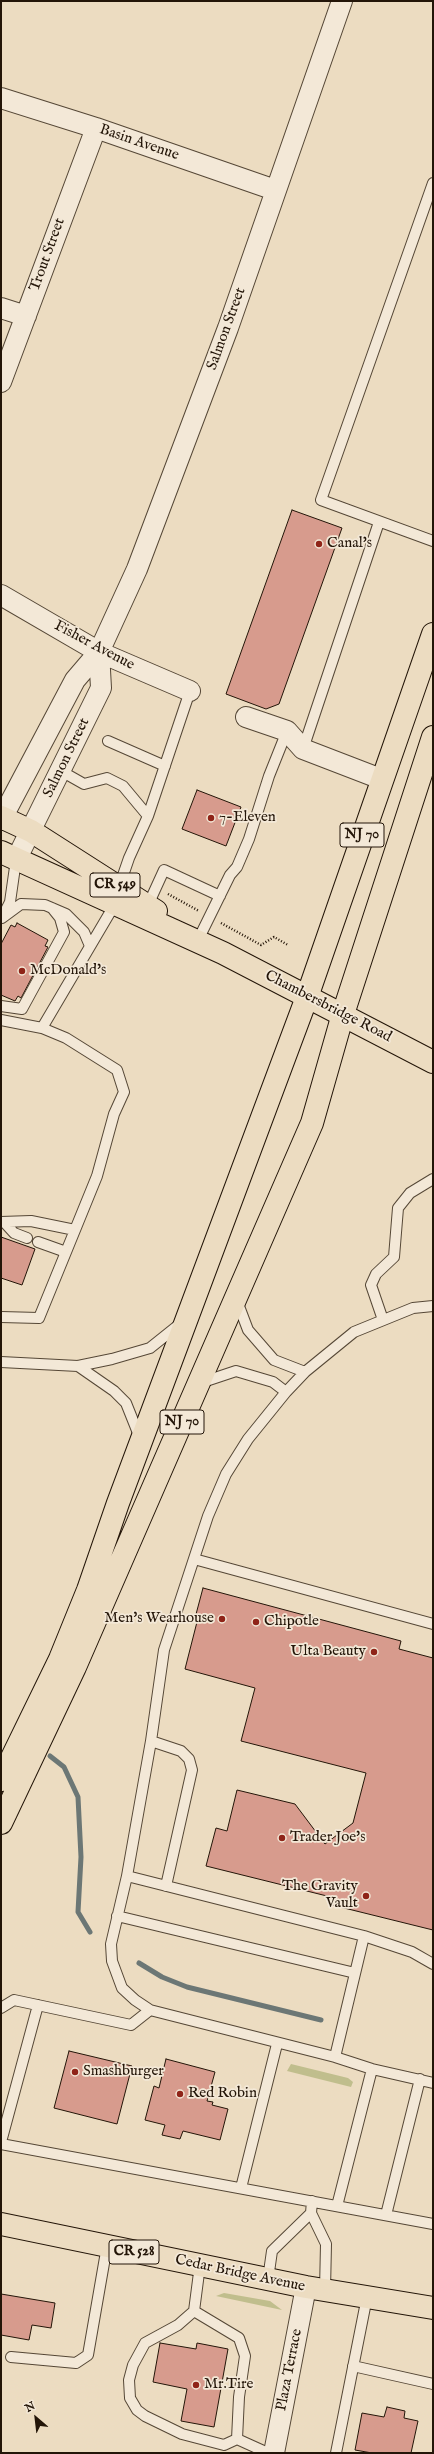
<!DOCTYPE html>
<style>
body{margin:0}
#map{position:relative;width:434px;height:2454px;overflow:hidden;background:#ecdcc1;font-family:"IM FELL English",serif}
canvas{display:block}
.frame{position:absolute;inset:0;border:2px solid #231508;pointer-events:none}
.north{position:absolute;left:16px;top:2398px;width:40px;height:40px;-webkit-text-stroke:3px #f3e8d7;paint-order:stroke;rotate:332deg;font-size:11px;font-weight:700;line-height:16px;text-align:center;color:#231508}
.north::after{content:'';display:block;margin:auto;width:14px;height:18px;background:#231508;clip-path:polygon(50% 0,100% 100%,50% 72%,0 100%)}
</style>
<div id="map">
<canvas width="434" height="2454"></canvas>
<div class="frame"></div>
<div class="north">N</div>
</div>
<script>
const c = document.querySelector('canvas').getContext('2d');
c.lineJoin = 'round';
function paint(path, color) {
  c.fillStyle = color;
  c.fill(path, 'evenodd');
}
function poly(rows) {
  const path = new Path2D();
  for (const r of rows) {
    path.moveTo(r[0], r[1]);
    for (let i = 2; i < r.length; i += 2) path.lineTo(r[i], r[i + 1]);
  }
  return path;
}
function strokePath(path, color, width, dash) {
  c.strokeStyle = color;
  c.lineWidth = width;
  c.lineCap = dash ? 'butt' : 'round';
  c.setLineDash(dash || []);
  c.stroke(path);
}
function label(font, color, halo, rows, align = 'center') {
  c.font = font + ' "IM FELL English",serif';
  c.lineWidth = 3.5;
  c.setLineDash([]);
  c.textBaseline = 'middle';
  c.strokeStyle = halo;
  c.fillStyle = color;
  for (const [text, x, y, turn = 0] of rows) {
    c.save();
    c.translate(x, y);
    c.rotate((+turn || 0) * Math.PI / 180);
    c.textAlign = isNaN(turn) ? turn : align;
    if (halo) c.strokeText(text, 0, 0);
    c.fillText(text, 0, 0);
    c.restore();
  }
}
paint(poly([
 [291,2064,348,2078,353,2082,351,2087,287,2071],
 [224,2293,270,2301,282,2310,216,2296]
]), '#c0be8d');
strokePath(poly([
 [50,1756,64,1767,78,1797,81,1857,78,1912,90,1932],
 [139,1963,162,1977,187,1987,321,2020]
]), '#6c7775', 5);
const building = poly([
 [292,510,342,528,279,704,266,709,226,694,292,510],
 [197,790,241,807,226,846,182,829,197,790],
 [17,923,48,940,45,946,48,947,21,998,18,996,15,1001,1,995,1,944,11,925,15,927,17,923],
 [1,1237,35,1249,22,1285,1,1278,1,1237],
 [203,1588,401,1641,399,1649,433,1658,433,1930,332,1905,335,1898,206,1866,216,1828,227,1831,237,1790,295,1804,325,1844,353,1823,366,1773,241,1741,255,1688,185,1669,198,1618,195,1618,203,1588],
 [69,2051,132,2066,117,2124,54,2108,69,2051],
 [166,2059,215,2072,207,2101,213,2102,212,2105,228,2109,220,2140,183,2131,180,2139,162,2135,165,2125,145,2120,154,2086,159,2088,166,2059],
 [1,2294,55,2303,51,2328,32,2325,29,2340,1,2335,1,2294],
 [160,2343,196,2349,197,2343,228,2349,214,2427,181,2421,187,2389,153,2382,160,2343],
 [387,2407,405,2411,404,2418,418,2421,411,2453,372,2453,355,2450,362,2413,384,2417,387,2407]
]);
paint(building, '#d79b8d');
strokePath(building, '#231508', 1);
const service = poly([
 [433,183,321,500,433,541],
 [108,741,165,766],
 [303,749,379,522],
 [61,771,84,784,107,778,123,786,148,816,129,858,119,887],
 [148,816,190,691],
 [148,905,164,870,220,896],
 [3,916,10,902,16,860],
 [2,918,21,904,45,905,66,914,84,932,90,946],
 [199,938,230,875,237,867,249,839,269,776,287,731],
 [1,1006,22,1009,64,932,60,918,52,908],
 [1,1020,42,1028,115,904],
 [42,1028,66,1038,117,1070,124,1092,114,1114,97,1176,75,1230],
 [1,1222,31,1221,75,1230,39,1318,1,1317],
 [4,1222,14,1233,27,1238],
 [38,1242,66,1252],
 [237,1301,248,1330,274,1360,305,1372],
 [433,1306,413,1308,354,1332,305,1372,286,1392,248,1439,226,1474,208,1516,164,1650,151,1741,127,1876,111,1944,112,1961,122,1988,135,2000,150,2010,335,2057,372,2069,433,2083],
 [383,1320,371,1285,376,1274,394,1257,398,1208,410,1193,433,1179],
 [1,1362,78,1366,112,1359,150,1348,180,1324],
 [78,1366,114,1391,126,1403,140,1438],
 [200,1383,236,1371,273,1382,286,1392],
 [194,1559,433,1624],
 [151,1741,181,1751,189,1759,192,1770,166,1886],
 [127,1876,364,1936,412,1952,433,1964],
 [117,1916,355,1973],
 [1,2008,14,2000,131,2025,150,2010],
 [335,2057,364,1936],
 [1,2142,38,2005],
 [1,2144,433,2224],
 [241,2188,277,2044],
 [312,2201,311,2213,326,2244,325,2290],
 [337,2206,372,2069],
 [386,2215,420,2079],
 [268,2279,272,2251,311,2213],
 [194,2311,239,2338,245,2356,239,2397,237,2439,224,2445,182,2434,145,2416,137,2410,130,2398,129,2380,133,2365,145,2343,178,2325,194,2311,200,2265],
 [11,2357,76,2363,88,2355,107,2246],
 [353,2366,433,2384],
 [237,2439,268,2453],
 [336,2453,367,2297]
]);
const minor = poly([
 [1,98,96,128,275,190],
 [1,308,26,316],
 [1,382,96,128],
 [1,595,99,652,190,691],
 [246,717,287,731,303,749,381,779],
 [1,820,75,680,99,652,137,569,228,328,342,1],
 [16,860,101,688,99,652],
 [274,2453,306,2287]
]);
const primary = poly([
 [1,817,31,831,156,911],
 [1,852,223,953,433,1062],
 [1,2224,306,2287,433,2308]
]);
const trunk = poly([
 [1,1780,60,1659,88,1590,118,1503,307,997,433,634],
 [1,1823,75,1667,312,1123,343,1014,433,737]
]);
strokePath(service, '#554736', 12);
strokePath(minor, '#554736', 22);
strokePath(primary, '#231508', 24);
strokePath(trunk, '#231508', 24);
strokePath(poly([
 [168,894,199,911],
 [221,923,261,945,274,937,288,945]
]), '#231508', 2.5, [1, 2]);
strokePath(service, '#f3e8d7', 10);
strokePath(minor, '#f3e8d7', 20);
strokePath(primary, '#ecdcc1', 22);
strokePath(trunk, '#ecdcc1', 22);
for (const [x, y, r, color] of [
 [319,544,4,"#8f2418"],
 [211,818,4,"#8f2418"],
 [22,971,4,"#8f2418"],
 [222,1619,4,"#8f2418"],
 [256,1622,4,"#8f2418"],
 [374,1652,4,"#8f2418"],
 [282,1838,4,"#8f2418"],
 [366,1896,4,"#8f2418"],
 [75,2072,4,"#8f2418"],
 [180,2094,4,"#8f2418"],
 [196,2385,4,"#8f2418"]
]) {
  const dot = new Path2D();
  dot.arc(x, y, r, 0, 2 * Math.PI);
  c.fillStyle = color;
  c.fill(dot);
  strokePath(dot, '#f3e8d7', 1.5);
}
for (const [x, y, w] of [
 [362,835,44],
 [115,885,50],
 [182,1422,44],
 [134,2252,50]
]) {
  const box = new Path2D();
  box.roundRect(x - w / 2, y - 12, w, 24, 3);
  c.fillStyle = '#f3e8d7';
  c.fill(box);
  strokePath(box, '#231508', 1);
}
label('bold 14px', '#231508', null, [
 ["NJ 70",362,835],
 ["CR 549",115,885],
 ["NJ 70",182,1422],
 ["CR 528",134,2252]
]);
label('15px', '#231508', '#f3e8d7', [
 ["Basin Avenue",139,143,19],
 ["Trout Street",48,255,-70],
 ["Salmon Street",227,329,-70],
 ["Fisher Avenue",94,646,28],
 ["Salmon Street",67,758,-64],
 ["Chambersbridge Road",328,1007,27],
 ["Cedar Bridge Avenue",240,2274,12],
 ["Plaza Terrace",290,2370,-79]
]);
label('15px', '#231508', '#f3e8d7', [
 ["Canal's",327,544],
 ["7-Eleven",219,818],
 ["McDonald's",30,971],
 ["Men's Wearhouse",214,1619,"right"],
 ["Chipotle",264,1622],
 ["Ulta Beauty",366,1652,"right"],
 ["Trader Joe's",290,1838],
 ["The Gravity",358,1887,"right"],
 ["Vault",358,1904,"right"],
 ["Smashburger",83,2072],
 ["Red Robin",188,2094],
 ["Mr.Tire",204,2385]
], 'left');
</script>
